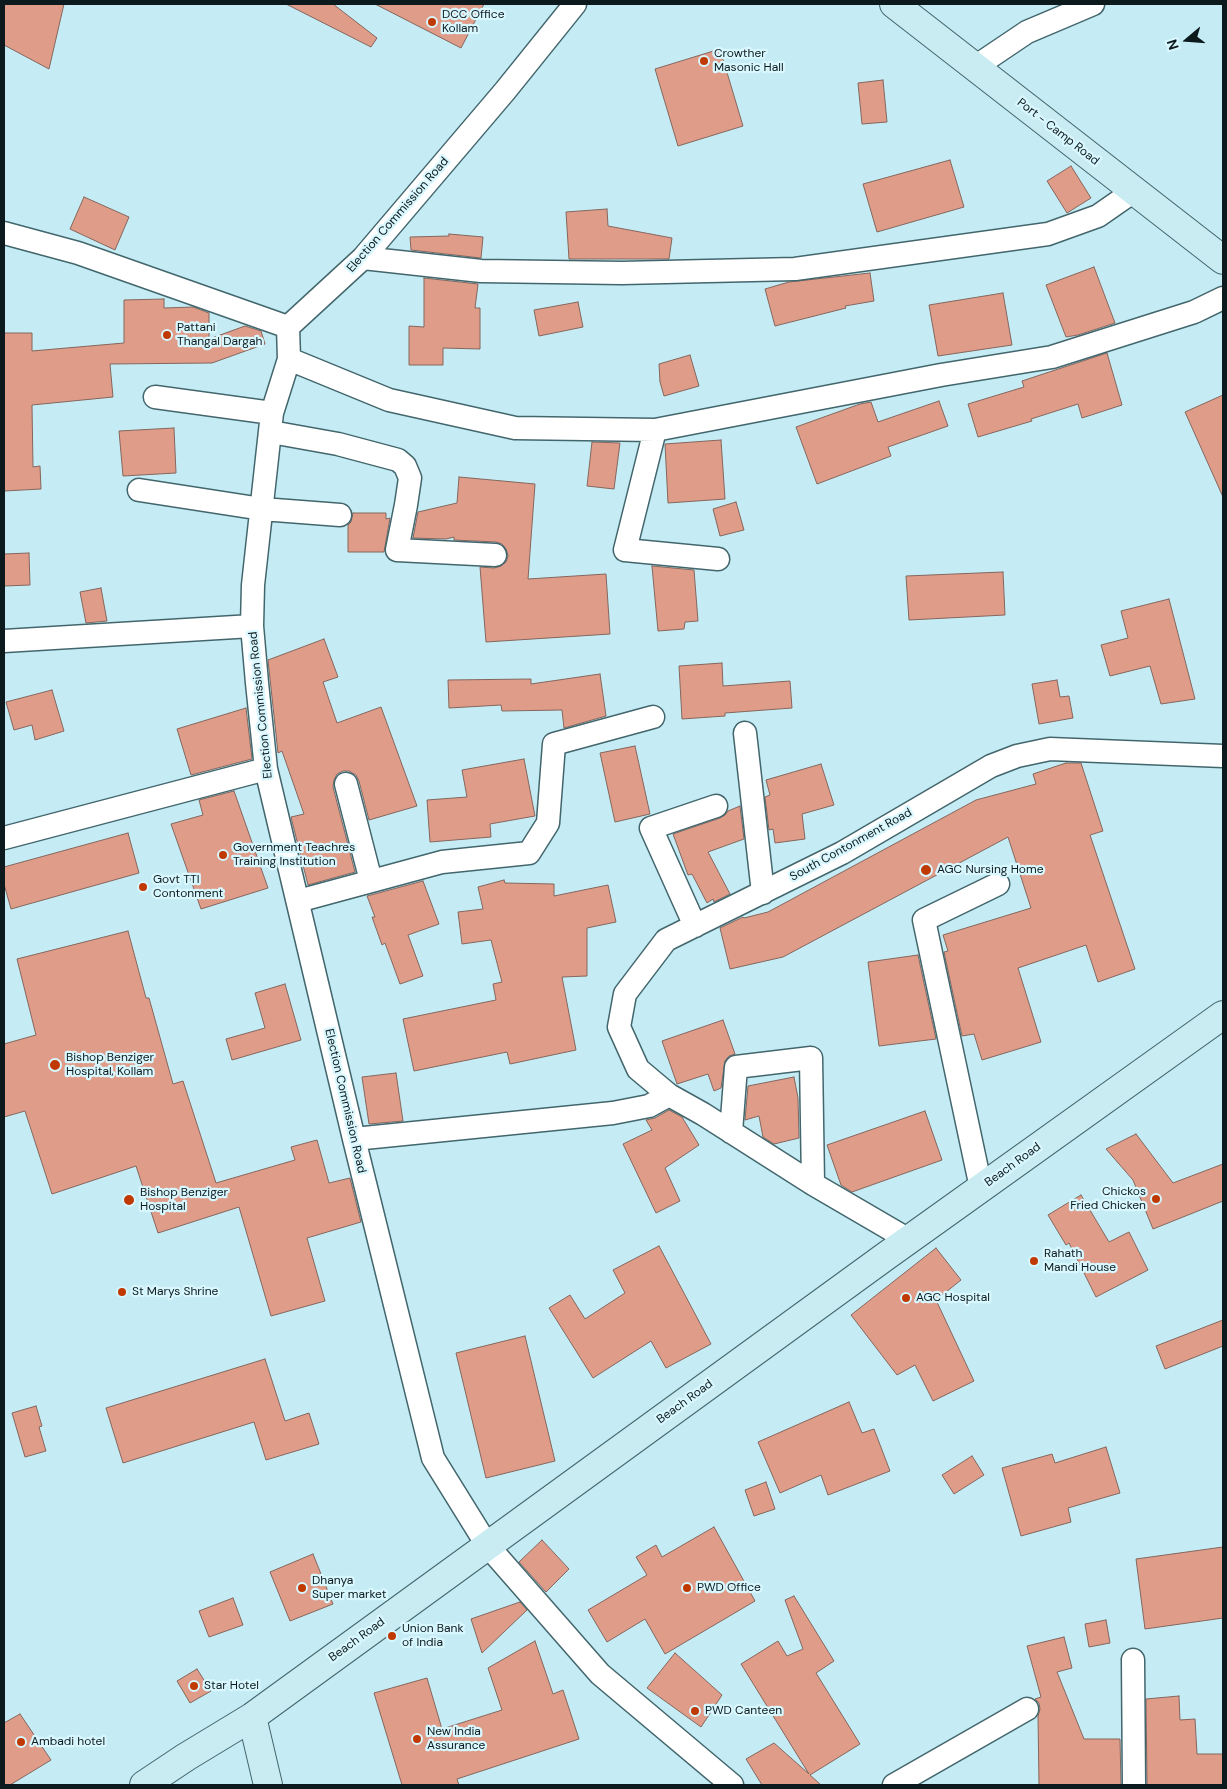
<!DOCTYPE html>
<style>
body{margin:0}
#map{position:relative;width:1227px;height:1789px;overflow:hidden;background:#c5ecf4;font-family:"DM Sans",sans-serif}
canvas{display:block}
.frame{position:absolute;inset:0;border:5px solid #0c1a1d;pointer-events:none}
.north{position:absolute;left:1162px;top:15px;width:50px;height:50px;-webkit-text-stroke:4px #d9f7fe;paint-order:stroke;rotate:252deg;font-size:14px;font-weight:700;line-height:20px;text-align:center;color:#0c1a1d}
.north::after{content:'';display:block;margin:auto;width:18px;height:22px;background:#0c1a1d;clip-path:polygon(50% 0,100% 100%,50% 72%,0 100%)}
</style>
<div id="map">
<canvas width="1227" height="1789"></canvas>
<div class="frame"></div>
<div class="north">N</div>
</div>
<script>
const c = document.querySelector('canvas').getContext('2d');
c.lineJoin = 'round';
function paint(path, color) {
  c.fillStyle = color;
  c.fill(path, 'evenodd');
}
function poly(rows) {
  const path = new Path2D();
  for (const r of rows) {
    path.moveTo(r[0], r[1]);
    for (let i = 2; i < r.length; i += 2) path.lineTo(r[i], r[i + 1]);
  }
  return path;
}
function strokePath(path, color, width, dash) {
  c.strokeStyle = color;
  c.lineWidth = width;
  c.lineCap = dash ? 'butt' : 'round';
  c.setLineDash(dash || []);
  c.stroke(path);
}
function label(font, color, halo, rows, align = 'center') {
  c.font = font + ' "DM Sans",sans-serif';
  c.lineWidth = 4.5;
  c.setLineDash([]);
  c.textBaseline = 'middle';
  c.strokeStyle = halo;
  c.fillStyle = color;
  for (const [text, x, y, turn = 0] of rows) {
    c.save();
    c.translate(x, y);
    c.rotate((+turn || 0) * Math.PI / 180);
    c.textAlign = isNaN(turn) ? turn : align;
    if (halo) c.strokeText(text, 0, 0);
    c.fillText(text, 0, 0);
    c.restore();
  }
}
const building = poly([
 [4,4,64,4,49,69,4,45,4,4],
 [286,4,333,4,377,38,371,47,286,4],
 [375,4,484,4,461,48,375,4],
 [720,49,743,126,678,146,655,69,720,49],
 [883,80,887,122,862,124,858,83,883,80],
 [950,160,964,207,877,232,863,184,950,160],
 [1071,166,1091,198,1067,213,1047,181,1071,166],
 [84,197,129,217,115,250,70,229,84,197],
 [607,209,608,226,672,238,669,259,569,259,566,212,607,209],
 [449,234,483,237,481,258,411,250,410,237,449,236,449,234],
 [1094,267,1115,323,1078,335,1066,337,1046,285,1094,267],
 [870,273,874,301,845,306,846,308,775,326,765,289,789,282,870,273],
 [424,278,478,284,475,308,480,308,480,349,443,348,443,365,409,365,409,326,424,327,424,278],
 [1003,293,1012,345,938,356,929,305,1003,293],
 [164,299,164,308,193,307,209,313,209,339,245,326,261,331,265,344,212,363,110,364,113,397,32,405,33,467,40,466,41,489,4,491,4,333,32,333,32,351,124,343,124,300,164,299],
 [578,302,583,327,539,336,534,310,578,302],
 [1107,353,1122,405,1082,418,1078,404,1031,419,1032,421,978,437,968,404,1024,387,1022,381,1107,353],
 [690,355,699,386,664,396,660,382,659,364,690,355],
 [1223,395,1223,497,1185,412,1223,395],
 [939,401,948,426,888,447,891,456,817,484,796,427,860,404,871,402,878,422,939,401],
 [174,428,176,473,123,476,119,431,174,428],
 [721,440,725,499,668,503,665,444,721,440],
 [592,442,620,443,614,489,587,486,592,442],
 [459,477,535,484,528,579,606,574,610,634,486,642,480,567,494,568,501,566,506,562,508,556,506,549,502,544,496,542,454,540,454,537,446,539,413,538,418,512,457,503,459,477],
 [736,502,744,530,720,536,713,509,736,502],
 [353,513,386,513,386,519,390,518,384,552,348,552,348,525,351,522,353,513],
 [29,553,30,585,4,586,4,554,29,553],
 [652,566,694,570,698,621,685,622,684,629,658,631,652,566],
 [1003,572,1005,615,909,620,906,576,1003,572],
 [101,588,107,621,86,623,80,592,101,588],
 [1169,599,1195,699,1161,704,1150,666,1110,676,1101,645,1128,638,1121,611,1169,599],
 [324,639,338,677,323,682,337,723,381,707,417,806,369,820,359,781,356,775,349,771,343,771,337,774,334,780,333,787,355,872,308,885,291,817,304,814,282,751,278,753,268,660,324,639],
 [722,663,723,686,790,681,792,708,725,713,725,716,682,719,679,666,722,663],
 [600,674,606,716,564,728,562,710,502,711,501,705,449,708,448,680,531,679,531,684,600,674],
 [1057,680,1060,697,1069,696,1073,718,1039,724,1032,684,1057,680],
 [52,690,64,731,35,740,32,725,14,730,6,702,52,690],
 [246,708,252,759,191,775,177,729,246,708],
 [635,746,650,814,615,822,600,753,635,746],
 [524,759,535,816,490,824,491,837,430,842,427,800,467,797,462,770,524,759],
 [1066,763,1081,763,1103,831,1090,835,1135,969,1098,982,1086,945,1018,968,1041,1042,982,1060,974,1034,962,1036,944,952,948,951,943,935,1031,908,1008,837,783,957,730,969,720,928,743,917,744,918,768,912,976,800,1036,784,1033,774,1066,763],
 [821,764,834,805,802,814,805,839,775,843,773,829,769,830,765,797,770,795,766,780,821,764],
 [234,791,268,888,201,909,171,824,203,815,199,800,234,791],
 [740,806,744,839,708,852,730,894,714,902,713,899,707,903,692,874,688,875,673,834,720,818,725,815,728,811,740,806],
 [128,833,139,873,11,909,4,884,4,867,128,833],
 [504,880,505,883,554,884,554,896,608,885,616,922,587,928,587,976,562,977,576,1050,510,1064,507,1052,414,1071,403,1019,496,1000,493,984,502,982,491,940,462,944,458,912,483,909,478,887,504,880],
 [423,881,439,924,408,935,423,976,400,984,385,943,382,945,372,917,375,917,367,896,423,881],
 [128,931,146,998,149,998,173,1084,183,1081,216,1183,295,1160,291,1147,317,1140,329,1183,350,1178,361,1222,307,1238,325,1301,271,1316,239,1207,158,1233,136,1166,52,1194,25,1111,4,1117,4,1044,36,1035,17,959,128,931],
 [918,955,936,1039,879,1046,868,962,918,955],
 [285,984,301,1040,232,1060,226,1039,265,1028,255,993,285,984],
 [723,1020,735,1054,729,1056,725,1061,721,1088,714,1091,708,1074,677,1084,662,1041,723,1020],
 [396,1073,403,1121,369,1124,362,1077,396,1073],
 [794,1077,798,1098,799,1138,774,1144,763,1137,759,1116,745,1120,748,1086,794,1077],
 [669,1110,682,1117,699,1145,665,1168,680,1201,656,1213,623,1144,652,1130,646,1120,655,1118,669,1110],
 [925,1111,942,1160,852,1192,841,1185,827,1145,925,1111],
 [1136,1134,1173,1183,1223,1164,1223,1201,1153,1229,1133,1180,1106,1149,1136,1134],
 [1081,1195,1109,1242,1129,1232,1148,1270,1096,1297,1069,1243,1066,1245,1048,1215,1081,1195],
 [659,1246,711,1344,666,1368,651,1341,593,1378,549,1308,570,1295,585,1319,625,1293,613,1270,659,1246],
 [936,1248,961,1280,936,1300,974,1381,933,1401,915,1365,897,1375,851,1315,936,1248],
 [1223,1320,1223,1346,1165,1369,1156,1346,1223,1320],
 [525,1336,555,1461,486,1478,456,1353,525,1336],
 [265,1359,285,1421,309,1413,319,1444,266,1460,254,1422,123,1463,106,1408,265,1359],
 [849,1402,862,1433,874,1429,890,1471,828,1495,821,1475,780,1493,758,1442,849,1402],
 [36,1406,42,1426,39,1427,46,1451,25,1457,12,1413,36,1406],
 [1106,1447,1120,1493,1068,1508,1071,1522,1021,1536,1002,1468,1052,1454,1055,1463,1106,1447],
 [972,1456,984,1475,954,1494,942,1475,972,1456],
 [766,1482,775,1509,754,1516,745,1490,766,1482],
 [714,1527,755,1601,665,1654,645,1619,607,1642,588,1610,647,1575,636,1557,656,1545,662,1557,714,1527],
 [542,1540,569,1569,546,1592,519,1562,542,1540],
 [1223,1547,1223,1618,1145,1629,1136,1559,1223,1547],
 [313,1554,333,1604,290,1621,270,1572,313,1554],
 [794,1596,834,1661,816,1673,860,1744,810,1775,821,1785,762,1785,746,1759,774,1743,809,1774,741,1664,778,1641,787,1656,803,1649,785,1600,794,1596],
 [233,1598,243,1625,209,1637,199,1611,233,1598],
 [520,1602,527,1610,482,1653,471,1619,520,1602],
 [1106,1620,1110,1643,1089,1647,1085,1624,1106,1620],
 [1064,1637,1072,1668,1057,1672,1084,1739,1120,1739,1121,1785,1039,1785,1038,1716,1040,1709,1039,1703,1035,1699,1041,1697,1027,1646,1064,1637],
 [535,1641,553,1694,563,1690,579,1739,457,1779,459,1785,402,1785,374,1693,427,1678,442,1729,502,1710,488,1668,535,1641],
 [675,1653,722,1695,701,1727,647,1688,675,1653],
 [197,1669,211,1691,190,1703,177,1681,197,1669],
 [1179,1696,1180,1720,1195,1719,1197,1754,1223,1754,1223,1785,1147,1785,1146,1699,1179,1696],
 [20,1714,51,1760,10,1785,4,1785,4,1723,20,1714]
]);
paint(building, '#df9c89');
strokePath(building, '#84665d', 1);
const minor = poly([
 [575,4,505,91,363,258,288,327,289,359,272,413,253,585,252,626,257,683,266,769,354,1139,433,1458,487,1545,600,1674,732,1785],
 [975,67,1027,32,1093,4],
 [4,233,78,253,288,327],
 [363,258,481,271,622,273,795,269,1048,234,1098,216,1134,191],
 [289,359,389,400,515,428,655,430,941,375,1052,357,1194,312,1223,298],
 [155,397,272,413],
 [655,430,625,550,718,559],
 [271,432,338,444,398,460,405,466,410,478,406,505,397,550,495,555],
 [139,490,262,509,340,515],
 [4,641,252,626],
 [745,733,763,893],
 [346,784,371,881],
 [4,838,266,769],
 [298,901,442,862,529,853,548,823,554,744,653,717],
 [695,926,651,828,716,806],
 [669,1095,638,1069,619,1027,625,994,666,940,842,853,991,766,1017,756,1050,749,1223,756],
 [731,1132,736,1067,811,1058,813,1184],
 [354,1139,613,1113,649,1106,669,1095,703,1114,813,1184,909,1240],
 [981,1188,924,920,998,884],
 [1133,1660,1134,1785],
 [894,1785,1027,1709]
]);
const secondary = poly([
 [894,4,1223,260],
 [252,1717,268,1785],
 [144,1785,186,1757,252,1717,886,1256,1223,1015]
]);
strokePath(minor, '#43666d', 25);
strokePath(secondary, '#43666d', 30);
strokePath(minor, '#fff', 22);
strokePath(secondary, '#c9ecf3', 28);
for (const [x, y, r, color] of [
 [432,22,5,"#c03900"],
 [704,61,5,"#c03900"],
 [167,335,5,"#c03900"],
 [223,855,5,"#c03900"],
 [926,870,6,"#c03900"],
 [143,887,5,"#c03900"],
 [55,1065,6,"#c03900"],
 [1156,1199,5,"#c03900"],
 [129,1200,6,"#c03900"],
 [1034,1261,5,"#c03900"],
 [122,1292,5,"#c03900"],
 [906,1298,5,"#c03900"],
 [302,1588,5,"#c03900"],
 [687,1588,5,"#c03900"],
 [392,1636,5,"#c03900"],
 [194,1686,5,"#c03900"],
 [695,1711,5,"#c03900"],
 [417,1739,5,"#c03900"],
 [21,1742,5,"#c03900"]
]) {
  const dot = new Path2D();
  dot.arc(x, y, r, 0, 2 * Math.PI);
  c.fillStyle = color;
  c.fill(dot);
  strokePath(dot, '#d9f7fe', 2);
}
label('12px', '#0c1a1d', '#d9f7fe', [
 ["DCC Office",442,15],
 ["Kollam",442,29],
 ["Crowther",714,54],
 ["Masonic Hall",714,68],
 ["Pattani",177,328],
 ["Thangal Dargah",177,342],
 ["Government Teachres",233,848],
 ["Training Institution",233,862],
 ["AGC Nursing Home",937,870],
 ["Govt TTI",153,880],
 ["Contonment",153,894],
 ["Bishop Benziger",66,1058],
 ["Hospital, Kollam",66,1072],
 ["Chickos",1146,1192,"right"],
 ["Fried Chicken",1146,1206,"right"],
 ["Bishop Benziger",140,1193],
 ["Hospital",140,1207],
 ["Rahath",1044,1254],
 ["Mandi House",1044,1268],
 ["St Marys Shrine",132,1292],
 ["AGC Hospital",916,1298],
 ["Dhanya",312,1581],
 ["Super market",312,1595],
 ["PWD Office",697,1588],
 ["Union Bank",402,1629],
 ["of India",402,1643],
 ["Star Hotel",204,1686],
 ["PWD Canteen",705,1711],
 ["New India",427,1732],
 ["Assurance",427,1746],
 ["Ambadi hotel",31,1742]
], 'left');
label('12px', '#0c1a1d', '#d9f7fe', [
 ["Port - Camp Road",1058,132,38],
 ["Election Commission Road",398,215,-49],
 ["Election Commission Road",261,705,-96],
 ["South Contonment Road",851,845,-29],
 ["Election Commission Road",345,1101,77],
 ["Beach Road",1013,1165,-36],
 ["Beach Road",685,1402,-36],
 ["Beach Road",357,1640,-36]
]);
</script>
